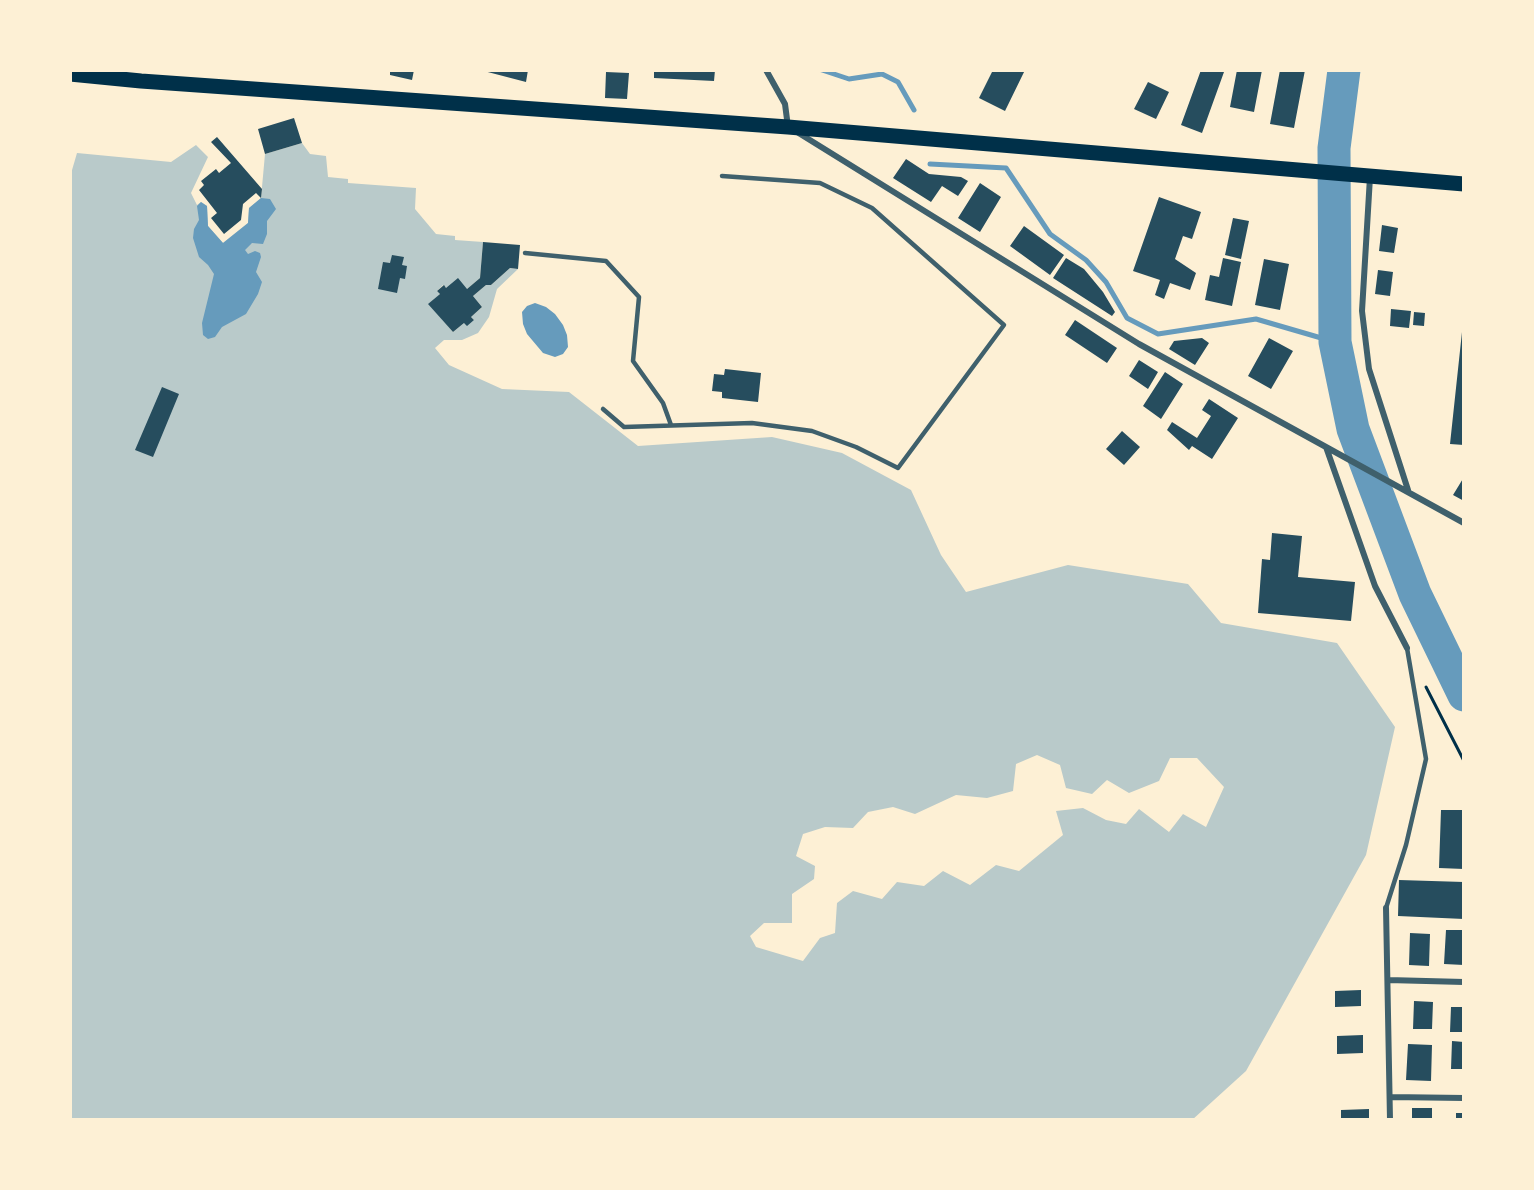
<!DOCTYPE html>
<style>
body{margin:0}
#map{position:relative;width:1534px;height:1190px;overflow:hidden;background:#fdf0d5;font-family:"Golos Text",sans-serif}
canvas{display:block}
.frame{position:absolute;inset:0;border:72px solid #fdf0d5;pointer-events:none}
</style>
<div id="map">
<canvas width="1534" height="1190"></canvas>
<div class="frame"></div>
</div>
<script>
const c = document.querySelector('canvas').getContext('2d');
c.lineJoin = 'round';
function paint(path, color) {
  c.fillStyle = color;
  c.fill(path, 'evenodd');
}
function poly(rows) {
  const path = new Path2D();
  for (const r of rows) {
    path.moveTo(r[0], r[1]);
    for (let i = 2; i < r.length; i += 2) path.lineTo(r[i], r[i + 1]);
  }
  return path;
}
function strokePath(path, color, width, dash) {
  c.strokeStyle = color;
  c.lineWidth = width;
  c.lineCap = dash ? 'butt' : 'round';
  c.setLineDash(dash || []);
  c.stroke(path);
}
paint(poly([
 [302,143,310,154,326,156,328,177,348,179,348,183,416,188,415,209,436,234,455,236,455,240,483,242,480,278,467,289,446,288,443,285,437,291,440,294,429,304,453,332,464,323,474,320,471,317,482,307,473,296,486,285,491,285,510,268,518,269,497,289,489,317,478,333,462,340,444,340,435,348,449,365,502,389,569,392,638,446,772,437,842,453,911,490,941,555,966,592,1068,565,1188,584,1221,623,1337,643,1395,727,1366,855,1246,1071,1192,1120,71,1119,70,177,77,153,171,162,196,145,208,157,191,193,197,205,201,202,207,206,208,226,223,243,248,223,249,208,261,198,265,154],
 [1037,755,1060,765,1066,788,1092,794,1107,780,1129,793,1159,781,1170,758,1197,758,1224,787,1206,827,1183,814,1169,832,1139,809,1126,824,1106,820,1083,808,1056,811,1063,835,1019,871,996,865,970,885,943,871,924,886,897,882,882,899,853,891,837,903,835,933,820,938,803,961,756,947,750,936,764,923,792,923,792,894,814,879,815,866,796,856,803,834,825,827,853,828,868,812,893,807,915,814,956,795,987,798,1013,791,1016,764]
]), '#b9caca');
paint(poly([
 [261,198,270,199,276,209,267,221,267,234,263,244,252,243,245,250,248,254,255,251,260,253,261,257,256,272,262,282,258,294,246,314,222,327,215,337,208,339,203,335,202,323,214,274,208,265,199,257,193,238,194,229,199,220,197,206,201,202,207,206,208,226,223,243,248,223,249,208],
 [535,303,546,307,555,314,563,325,567,335,568,347,563,354,555,357,543,353,527,334,523,324,522,312,527,306]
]), '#669bbc');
strokePath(poly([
 [822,70,849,79,882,74,898,82,914,110],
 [930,164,1006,168,1050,234,1086,260,1106,282,1127,318,1158,334,1256,319,1335,342]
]), '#669bbc', 5);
strokePath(poly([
 [1344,70,1334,148,1335,342,1353,429,1415,594,1464,695]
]), '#669bbc', 33);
paint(poly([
 [390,70,414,70,412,80,390,75],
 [480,70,528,70,526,82],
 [654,70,715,70,714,81,654,78],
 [993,70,1025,70,1005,111,979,98],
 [1201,70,1224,72,1202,133,1181,125],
 [1237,70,1262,70,1254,112,1230,107],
 [1280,70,1305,70,1294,128,1270,124],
 [606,72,629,73,627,99,605,98],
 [1148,82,1169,92,1156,119,1134,109],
 [294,118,302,143,265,154,258,129],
 [217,137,262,189,261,198,256,193,243,204,241,220,224,234,211,218,217,213,199,190,204,185,201,181,216,169,219,173,231,163,211,142],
 [906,159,929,174,961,177,968,181,958,196,942,186,931,202,893,178],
 [980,183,1001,197,980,232,958,218],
 [1159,197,1201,212,1192,239,1183,236,1175,259,1196,273,1190,290,1170,283,1164,299,1155,295,1160,280,1133,271],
 [1233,218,1249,221,1241,259,1225,255],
 [1382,225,1398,228,1394,253,1379,251],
 [1024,226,1064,255,1050,275,1010,246],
 [483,242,520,245,518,269,510,268,491,285,486,285,473,296,482,307,471,317,474,320,467,326,464,323,453,332,428,304,440,294,437,291,444,285,446,288,458,278,467,289,480,278],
 [392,255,404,257,402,265,407,266,405,279,400,278,397,293,378,289,383,262,390,263],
 [1066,258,1084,269,1103,292,1115,312,1112,316,1053,278],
 [1223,258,1241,262,1232,306,1205,300,1210,275,1219,277],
 [1264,259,1289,264,1280,310,1255,305],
 [1378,270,1393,272,1390,296,1375,294],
 [1391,309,1411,311,1409,328,1390,326],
 [1414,312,1425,313,1424,326,1413,325],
 [1075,320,1117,348,1107,363,1065,335],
 [1462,332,1464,332,1464,445,1450,444],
 [1202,338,1209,343,1195,365,1169,349,1174,341],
 [1269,338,1293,351,1271,389,1248,376],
 [1139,360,1158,372,1148,389,1129,376],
 [725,369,761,373,758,402,722,398,722,392,712,391,714,374,724,375],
 [1165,372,1183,384,1161,419,1143,406],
 [162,387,179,394,153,457,135,450],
 [1209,399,1238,418,1212,459,1192,446,1189,450,1167,430,1172,422,1197,438,1211,416,1202,410],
 [1122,431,1140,447,1124,465,1106,449],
 [1464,477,1464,501,1453,495],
 [1272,533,1302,536,1298,577,1355,582,1351,621,1258,613,1262,559,1270,560],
 [1441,810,1464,810,1464,869,1439,868],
 [1399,880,1464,882,1464,919,1398,916],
 [1446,930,1464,930,1464,965,1444,964],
 [1410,933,1430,934,1429,966,1409,965],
 [1361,990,1361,1006,1335,1007,1335,991],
 [1414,1001,1433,1002,1432,1029,1413,1029],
 [1451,1007,1464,1007,1464,1032,1450,1032],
 [1363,1035,1363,1053,1337,1054,1337,1036],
 [1452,1041,1464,1042,1464,1069,1451,1069],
 [1408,1044,1432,1045,1431,1081,1406,1080],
 [1412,1108,1432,1108,1432,1120,1412,1120],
 [1369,1109,1369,1120,1341,1120,1341,1110],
 [1456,1113,1464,1113,1464,1120,1456,1120]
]), '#264d5e');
strokePath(poly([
 [1426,687,1464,761]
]), '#003049', 3);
strokePath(poly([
 [525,253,606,261,639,297,633,361,663,403,671,425],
 [603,409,624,427,752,423,812,431,856,447,898,468,1004,325,872,208,820,183,722,176],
 [1386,908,1406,845,1426,759,1407,648]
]), '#3f606c', 4.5);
strokePath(poly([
 [766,70,785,104,788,127],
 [797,132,1139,344,1464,523],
 [1370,177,1362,311,1369,369,1408,490],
 [1326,447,1375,586,1407,648],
 [1386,908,1390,1120],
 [1388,980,1464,982],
 [1390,1097,1464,1098]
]), '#3f606c', 6);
strokePath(poly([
 [70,74,141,81,788,127,1464,184]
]), '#003049', 15);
</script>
